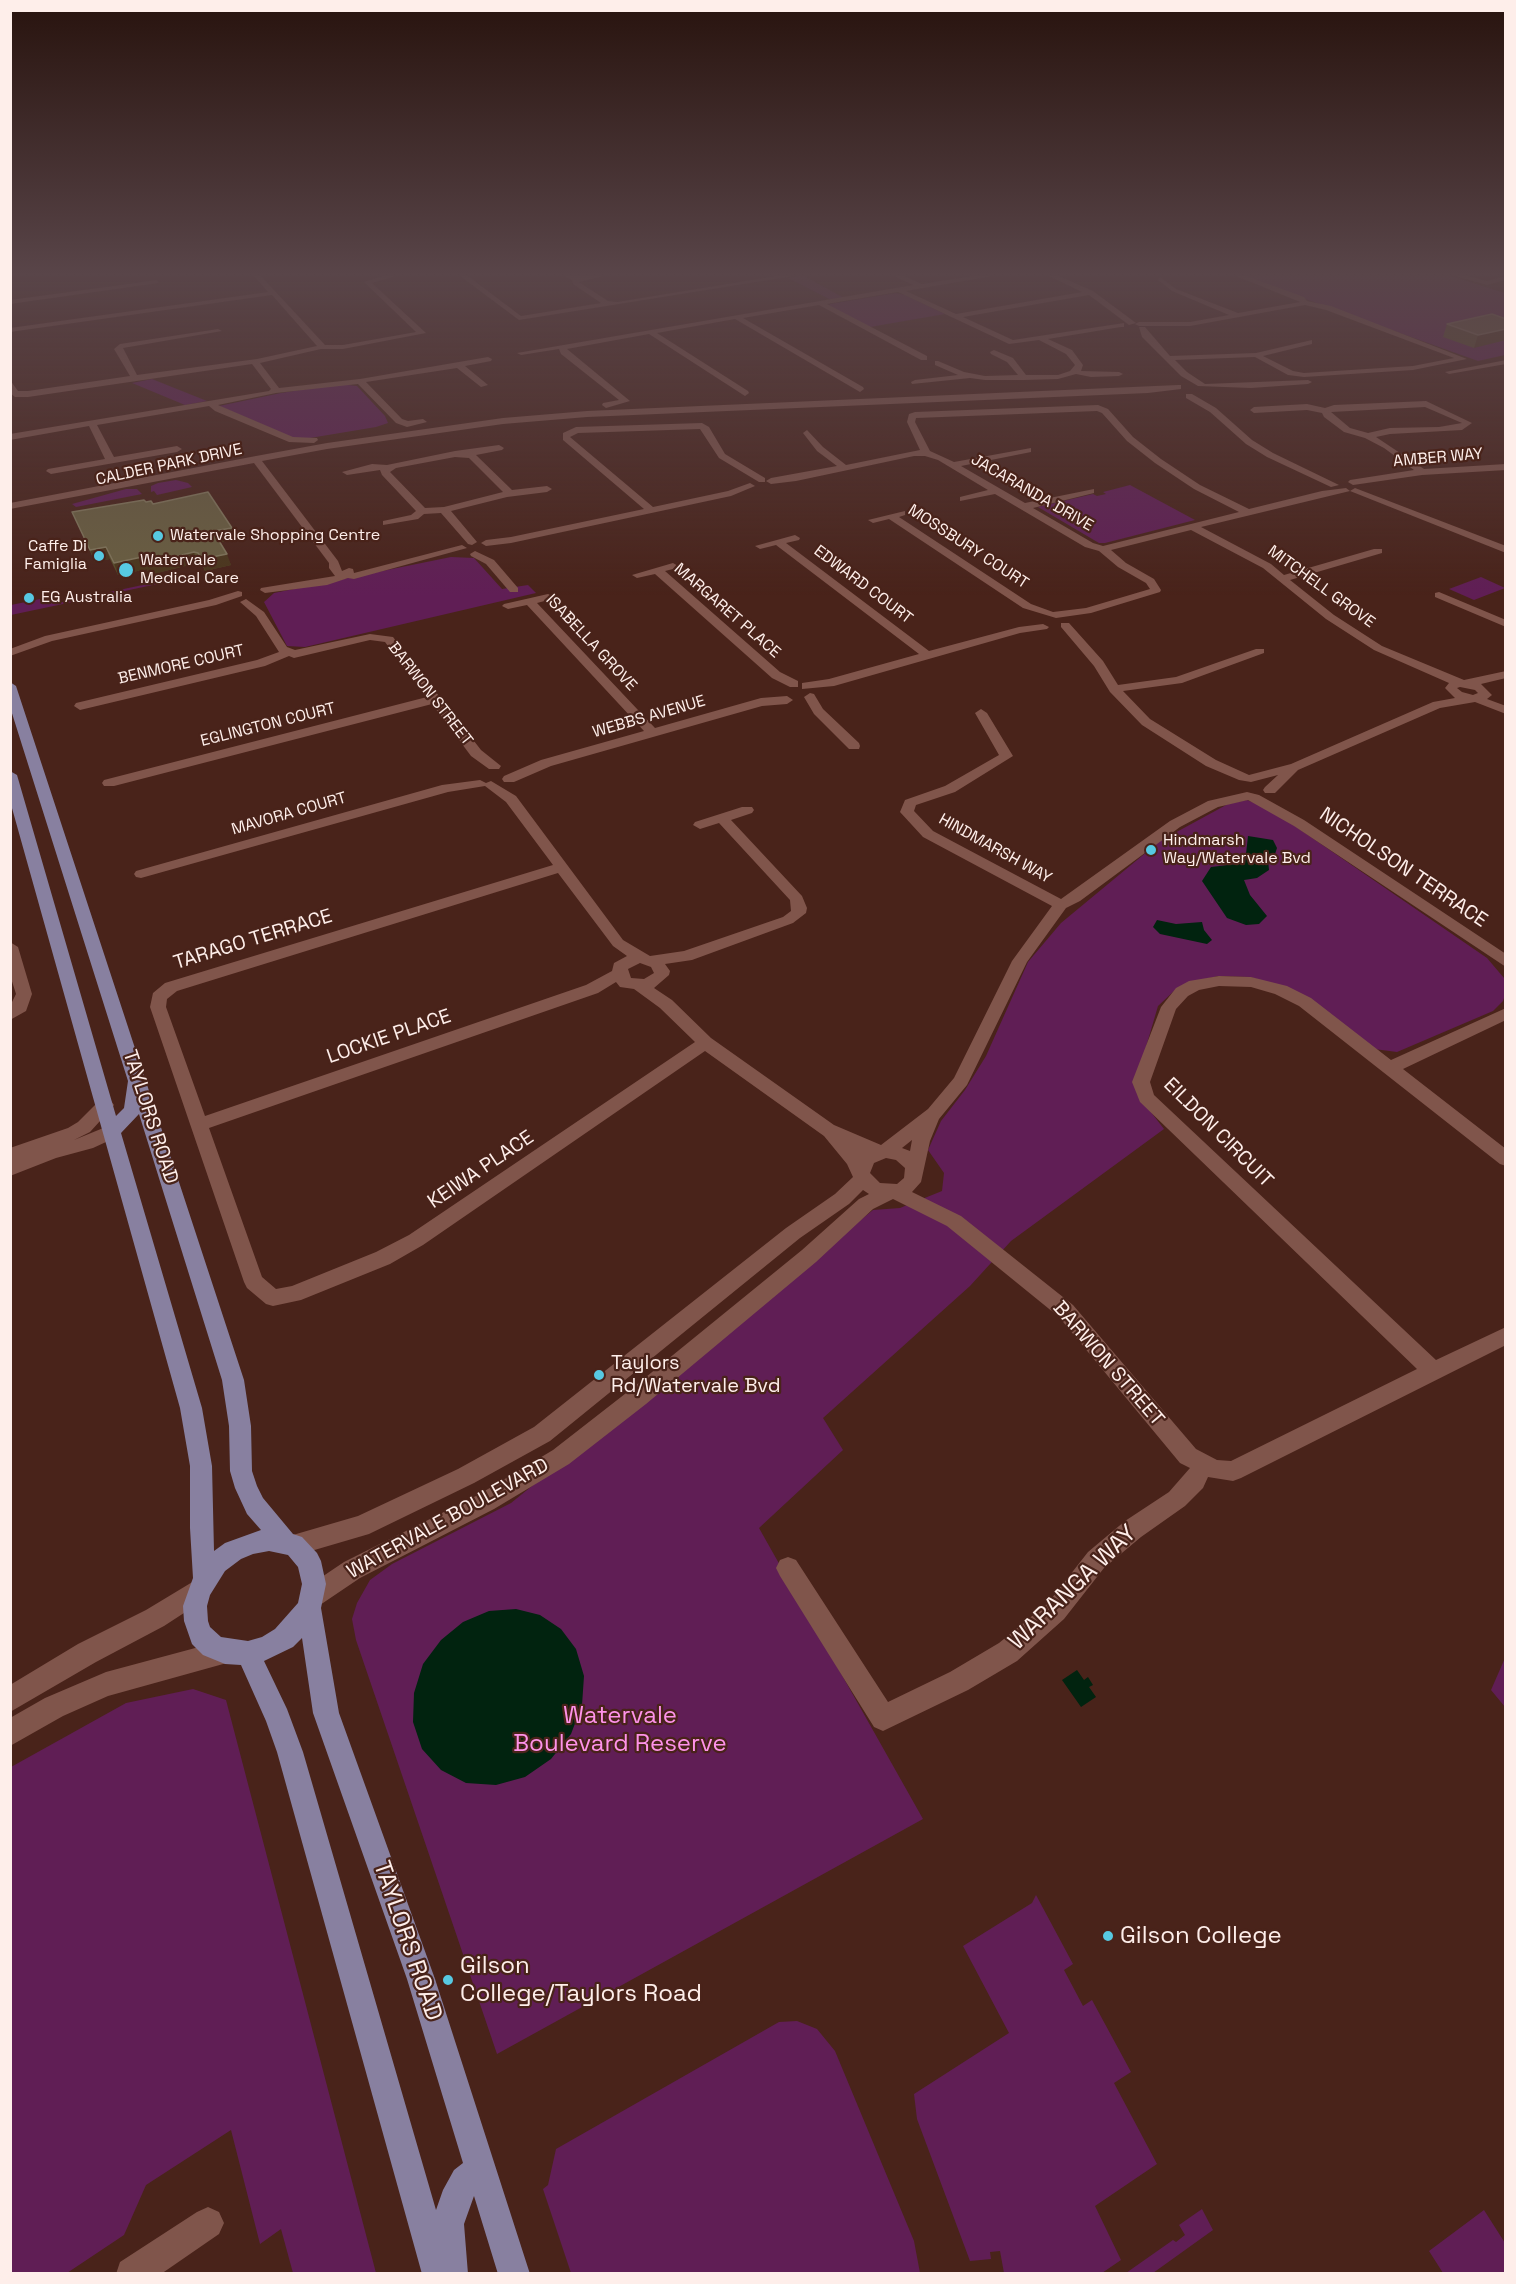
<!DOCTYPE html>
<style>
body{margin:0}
#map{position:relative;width:1516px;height:2284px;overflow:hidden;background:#49231a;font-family:"Space Grotesk",sans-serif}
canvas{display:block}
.frame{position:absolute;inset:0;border:12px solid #feeeea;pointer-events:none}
</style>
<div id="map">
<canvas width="1516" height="2284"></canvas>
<div class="frame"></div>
</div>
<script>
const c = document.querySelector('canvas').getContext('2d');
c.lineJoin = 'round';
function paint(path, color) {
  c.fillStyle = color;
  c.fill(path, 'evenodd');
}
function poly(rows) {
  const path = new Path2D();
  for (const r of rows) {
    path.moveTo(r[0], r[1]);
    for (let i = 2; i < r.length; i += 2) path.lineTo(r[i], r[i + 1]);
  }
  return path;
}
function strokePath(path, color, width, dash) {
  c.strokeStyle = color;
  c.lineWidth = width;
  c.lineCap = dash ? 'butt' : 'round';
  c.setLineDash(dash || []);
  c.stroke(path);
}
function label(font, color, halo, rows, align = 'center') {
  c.font = font + ' "Space Grotesk",sans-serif';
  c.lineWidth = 4.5;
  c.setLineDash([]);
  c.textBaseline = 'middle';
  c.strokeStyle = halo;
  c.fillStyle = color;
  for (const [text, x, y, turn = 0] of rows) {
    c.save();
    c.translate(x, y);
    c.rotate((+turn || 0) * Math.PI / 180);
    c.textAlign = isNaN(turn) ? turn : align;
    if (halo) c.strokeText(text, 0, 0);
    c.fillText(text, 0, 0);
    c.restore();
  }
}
paint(poly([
 [797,276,810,276,806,277,846,299,833,301,788,278],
 [1241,276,1451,276,1505,293,1505,355,1478,361],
 [896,293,905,295,945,314,870,327,829,306,830,304],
 [152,379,207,401,185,405,132,383],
 [339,384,357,386,385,416,388,423,376,427,298,440,219,406,281,393],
 [176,480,188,483,192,487,157,495,154,491,151,492,151,486,158,483],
 [1130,485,1195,520,1105,543,1099,543,1038,507,1093,494,1097,496,1106,494,1103,492],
 [126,489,137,489,142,494,76,507,72,504],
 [451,557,474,558,502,589,528,585,536,593,305,647,287,646,264,602,274,593],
 [185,576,186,578,11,615,11,605,40,599,42,602,51,600,53,604],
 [1481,577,1505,588,1474,600,1449,589],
 [1247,800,1270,809,1487,958,1504,978,1505,995,1503,1001,1493,1011,1397,1052,1374,1049,1280,986,1250,977,1218,976,1189,983,1174,991,1158,1006,1136,1081,1137,1094,1164,1129,1011,1241,970,1286,823,1418,843,1450,759,1528,923,1819,497,2054,356,1640,352,1619,357,1603,370,1580,392,1564,511,1503,873,1210,900,1208,942,1191,944,1173,928,1150,941,1121,965,1090,986,1056,1028,962,1061,923,1160,841,1228,804],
 [1505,1658,1506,1707,1505,1707,1491,1690],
 [193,1689,226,1700,376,2273,293,2273,281,2229,260,2244,231,2130,146,2185,124,2235,67,2273,11,2273,11,1767,126,1703],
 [1036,1895,1073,1964,1064,1970,1083,2006,1092,2000,1131,2072,1114,2083,1157,2164,1095,2206,1121,2260,1102,2273,1004,2273,1000,2251,990,2252,991,2259,970,2261,917,2119,914,2094,1009,2033,963,1946,1032,1903],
 [797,2021,817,2029,835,2051,914,2241,920,2273,571,2273,543,2189,548,2185,556,2149,779,2022],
 [1202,2209,1213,2230,1153,2273,1126,2273,1173,2240,1176,2242,1185,2235,1179,2225],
 [1484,2210,1505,2243,1505,2273,1443,2273,1429,2251]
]), '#601e55');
paint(poly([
 [1248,836,1273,840,1277,848,1275,854,1268,860,1269,870,1257,878,1244,880,1250,895,1267,916,1259,924,1246,925,1227,918,1202,881,1211,867,1245,863],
 [1157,920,1176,924,1202,922,1204,930,1212,940,1207,944,1160,934,1153,927],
 [516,1609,540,1615,561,1629,576,1649,584,1676,582,1705,571,1734,551,1759,525,1777,496,1785,466,1783,441,1770,422,1749,413,1722,414,1693,423,1664,441,1640,463,1622,489,1611],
 [1077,1670,1084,1680,1088,1677,1093,1685,1089,1687,1096,1697,1081,1707,1062,1680]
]), '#01230f');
paint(poly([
 [254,276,261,276,325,345,343,345,416,332,364,282,382,276,396,276,372,283,426,333,343,349,321,349,260,363,279,388,360,379,488,357,492,359,491,361,465,366,488,385,481,387,457,368,366,382,402,419,408,421,423,419,427,422,407,427,396,423,358,384,276,393,218,405,293,437,317,438,318,440,314,443,289,442,215,411,209,406,97,425,114,457,177,446,182,449,177,452,51,474,46,471,48,469,105,459,89,426,10,440,10,434,269,391,271,389,252,364,28,397,15,397,10,393,10,380,18,391,28,391,130,376,114,349,120,344,218,329,222,331,123,348,137,375,257,359,317,346,272,295,10,332,10,328,268,292,254,276],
 [460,276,468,276,521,316,601,303,573,284,572,280,565,276,604,276,579,282,608,301,617,302,776,276,794,276,519,320,460,276],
 [894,276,904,276,922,284,973,276,993,276,906,291,956,314,1082,292,1049,276,1059,276,1093,291,1136,323,1129,325,1089,295,963,317,1013,340,1124,323,1124,327,1121,327,1048,339,1072,350,1083,365,1081,371,1119,372,1123,374,1119,376,1091,377,1076,374,1058,379,1024,380,985,380,970,378,912,384,911,382,915,380,958,375,935,365,935,361,938,361,964,372,985,376,1018,375,1007,362,991,354,990,352,994,350,1013,358,1026,375,1058,375,1070,371,1075,365,1066,354,1039,340,1009,344,898,292,827,304,927,356,927,360,921,360,819,305,743,318,863,387,864,389,860,392,735,319,657,333,748,391,749,393,745,396,649,334,567,349,630,401,606,408,602,405,603,403,619,400,561,354,559,349,521,355,517,353,913,285,894,276],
 [1236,276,1246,276,1304,297,1307,301,1331,306,1467,359,1413,370,1304,377,1288,375,1255,357,1175,360,1187,372,1205,384,1308,380,1312,382,1308,384,1251,388,1198,386,1181,376,1142,337,1139,327,1145,327,1170,356,1256,353,1312,340,1312,344,1263,356,1293,371,1304,373,1413,366,1454,358,1326,310,1305,305,1190,326,1139,326,1135,324,1139,322,1190,322,1229,315,1172,291,1158,280,1160,277,1176,289,1238,313,1300,302,1236,276],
 [1455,276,1468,276,1487,281,1506,276,1506,280,1487,285,1455,276],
 [157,280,159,283,10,304,10,300,157,280],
 [1506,360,1506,364,1449,374,1445,372,1506,360],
 [1178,385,1181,385,1181,389,1148,393,587,417,503,424,327,449,262,461,338,561,342,571,349,568,353,569,354,573,462,545,467,548,354,579,348,578,327,585,265,593,260,590,261,588,335,576,329,568,329,563,254,463,10,509,10,503,256,456,327,443,503,418,587,411,1178,385],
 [1186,394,1192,394,1216,408,1252,440,1273,453,1339,485,1331,487,1267,457,1246,444,1210,412,1186,398,1186,394],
 [1426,401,1472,423,1462,430,1390,434,1376,437,1424,469,1506,464,1506,470,1422,475,1353,485,1348,482,1350,480,1414,470,1384,448,1365,438,1344,432,1324,417,1322,413,1307,410,1254,413,1250,410,1254,407,1307,404,1325,408,1334,405,1426,401],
 [1425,407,1462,423,1439,427,1390,428,1368,433,1350,428,1331,412,1425,407],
 [1098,405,1108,409,1133,437,1161,459,1200,485,1249,509,1322,491,1346,488,1350,491,1355,488,1506,546,1506,553,1350,491,1201,527,1271,564,1284,575,1374,549,1382,549,1382,553,1290,580,1334,615,1382,646,1464,680,1506,671,1506,678,1481,684,1492,695,1487,699,1506,706,1506,714,1475,702,1440,708,1298,770,1275,793,1265,793,1263,790,1265,787,1278,775,1251,782,1239,780,1206,766,1142,725,1110,692,1094,666,1061,627,1061,623,1069,623,1103,661,1118,685,1176,677,1256,649,1264,649,1264,653,1182,683,1123,691,1150,719,1216,760,1249,775,1291,764,1433,702,1455,698,1445,688,1449,683,1374,650,1326,619,1263,568,1191,530,1111,550,1126,563,1154,579,1161,590,1160,592,1091,613,1056,618,1023,608,889,519,873,523,868,520,905,511,905,515,899,517,1031,604,1053,612,1086,608,1150,589,1146,583,1118,567,1099,551,1085,547,995,494,960,501,960,497,988,490,938,460,925,456,914,456,796,481,771,484,766,481,771,478,837,466,817,451,803,433,807,430,823,447,846,465,920,450,907,422,909,414,915,412,1098,405],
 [1097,411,1102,413,1127,441,1155,463,1194,489,1239,512,1103,546,1093,543,1033,508,1094,493,1094,489,1025,503,961,466,1031,452,1031,448,954,462,930,451,915,422,916,418,1097,411],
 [1460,687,1475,690,1478,693,1473,695,1462,692,1457,688,1460,687],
 [702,423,709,427,725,454,765,478,765,482,759,482,719,458,700,429,578,433,570,437,653,507,728,491,750,483,755,486,731,496,511,543,486,546,481,543,486,540,511,537,644,509,563,440,563,433,576,427,702,423],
 [499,445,504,448,502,450,476,455,512,490,547,486,552,489,547,492,507,497,451,511,477,542,472,545,468,544,441,513,424,514,418,519,383,525,383,521,411,515,416,511,382,475,380,470,347,475,342,472,372,464,387,465,455,451,499,445],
 [455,457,469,458,503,492,444,507,425,508,390,472,396,468,455,457],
 [795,535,800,538,799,540,786,543,929,651,1019,627,1043,624,1049,627,1047,629,1020,633,834,686,802,689,802,683,829,679,919,654,776,545,760,549,755,546,795,535],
 [475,551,494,560,518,588,518,592,510,592,486,564,471,556,470,554,475,551],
 [673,563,678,566,677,568,665,571,780,672,798,681,798,687,790,687,772,678,655,574,637,578,632,575,673,563],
 [238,591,242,592,242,596,216,605,52,641,10,656,10,649,45,636,209,600,238,591],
 [1439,592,1506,620,1506,627,1435,597,1435,593,1439,592],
 [548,594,554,597,552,599,537,603,655,728,761,698,787,696,793,700,787,704,762,706,551,766,514,782,504,782,502,779,504,776,541,760,644,731,527,605,508,609,502,606,504,604,548,594],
 [246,599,264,612,287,647,295,650,370,634,393,637,481,750,501,766,499,769,489,769,471,756,432,704,114,786,104,786,102,783,104,780,427,697,385,642,370,640,294,658,289,656,265,666,80,710,74,706,76,703,257,660,279,652,256,616,240,602,246,599],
 [810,693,814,694,823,709,859,743,860,746,859,749,849,749,814,714,804,697,810,693],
 [981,709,987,713,1013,756,955,792,916,805,914,811,933,831,1061,899,1170,821,1208,801,1247,792,1259,795,1304,820,1506,954,1506,967,1294,826,1248,800,1218,807,1180,827,1080,901,1066,908,1027,962,967,1085,939,1119,930,1141,921,1182,912,1192,961,1216,1073,1305,1196,1449,1217,1460,1231,1461,1417,1369,1140,1102,1132,1082,1161,1007,1176,988,1189,981,1219,976,1251,977,1287,986,1311,998,1391,1060,1506,1008,1506,1020,1403,1069,1506,1149,1506,1166,1500,1164,1299,1006,1275,994,1251,987,1219,986,1199,990,1188,996,1176,1009,1150,1082,1154,1095,1436,1360,1506,1327,1506,1345,1241,1478,1233,1481,1208,1477,1203,1488,1185,1506,1141,1537,1104,1568,1064,1619,1017,1661,968,1690,883,1731,874,1727,780,1576,776,1568,780,1560,788,1557,796,1560,888,1702,950,1672,999,1643,1048,1603,1088,1552,1125,1521,1169,1492,1190,1468,1180,1463,1059,1317,947,1226,893,1199,873,1209,816,1262,646,1404,569,1464,494,1509,360,1578,320,1605,312,1609,304,1605,300,1597,304,1589,344,1562,478,1495,553,1450,630,1390,802,1250,859,1199,869,1194,863,1190,849,1204,800,1238,550,1441,474,1483,369,1534,294,1556,286,1553,282,1545,286,1537,358,1516,458,1469,534,1427,786,1228,835,1194,853,1177,847,1164,824,1136,705,1051,423,1245,390,1264,301,1300,273,1306,266,1304,247,1288,244,1282,150,1007,153,993,165,983,553,865,506,802,485,786,448,792,141,878,136,877,134,874,136,871,442,785,480,780,486,783,491,781,516,796,623,940,650,956,684,951,783,917,791,911,790,900,719,823,700,829,693,825,695,822,742,807,752,807,754,810,752,813,731,820,802,896,807,908,806,913,793,923,692,960,665,964,670,971,669,975,654,988,672,1000,711,1038,834,1125,881,1145,928,1109,954,1078,1012,961,1052,906,923,837,900,812,905,800,945,786,999,755,975,713,981,709],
 [558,873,613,946,627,956,614,963,612,971,586,985,205,1116,166,1007,167,999,177,991,558,873],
 [640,963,651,967,654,973,644,979,631,978,628,969,640,963],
 [616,982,620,987,634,989,660,1008,695,1042,409,1235,376,1252,292,1286,276,1289,262,1277,209,1128,598,993,616,982],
 [912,1140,910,1151,902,1148,912,1140],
 [886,1158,896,1160,905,1168,904,1178,897,1184,880,1183,870,1173,874,1163,886,1158],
 [10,942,18,947,32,994,26,1011,10,1020,10,1006,16,994,10,975,10,942],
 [105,1099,111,1101,114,1105,111,1109,90,1132,74,1140,113,1124,119,1126,122,1131,119,1136,93,1148,56,1158,10,1176,10,1148,68,1128,78,1122,99,1101,105,1099],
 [199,1578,207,1582,211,1590,207,1598,164,1626,96,1662,10,1712,10,1685,78,1644,146,1610,199,1578],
 [225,1640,234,1643,237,1652,234,1661,108,1696,63,1716,10,1746,10,1718,45,1698,106,1672,225,1640],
 [208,2207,219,2212,224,2223,219,2234,161,2274,116,2274,120,2262,197,2212,208,2207]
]), '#80554b');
paint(poly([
 [10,682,16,686,244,1380,251,1426,252,1471,257,1486,263,1498,293,1534,302,1537,317,1553,321,1561,326,1584,321,1608,339,1713,435,1979,530,2274,498,2274,474,2196,464,2224,468,2274,422,2274,277,1752,266,1721,241,1665,225,1664,203,1655,192,1644,184,1621,183,1606,193,1578,190,1528,190,1466,180,1408,10,801,10,771,17,775,116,1116,124,1108,128,1081,10,707,10,682],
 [139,1114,222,1380,229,1426,230,1471,235,1488,247,1514,261,1530,225,1543,214,1551,212,1466,202,1408,121,1133,139,1114],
 [269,1551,288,1555,298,1567,302,1584,298,1603,275,1629,262,1637,248,1641,221,1637,210,1627,208,1621,207,1606,210,1595,225,1571,241,1559,253,1554,269,1551],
 [302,1638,313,1713,407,1979,463,2163,454,2170,443,2190,436,2210,303,1752,287,1709,264,1661,293,1647,302,1638]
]), '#8880a0');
paint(poly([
 [1492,314,1474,348,1443,337,1447,324],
 [146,502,232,528,235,539,220,542,231,565,205,571,202,564,197,563,149,575,147,569,118,575,110,559,95,562,72,512]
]), '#584e2c');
paint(poly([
 [1506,329,1506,340,1474,348,1478,335],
 [232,528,235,539,217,543,213,531],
 [106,547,110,559,95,562,90,550],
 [194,552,197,563,149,575,145,564],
 [227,554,231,565,205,571,202,559],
 [142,557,147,569,118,575,114,563]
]), '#4b361c');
const building = poly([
 [1492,314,1506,319,1506,329,1478,335,1447,324,1492,314],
 [208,492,232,528,213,531,227,554,202,559,198,553,194,552,145,564,142,557,114,563,106,547,90,550,72,512,144,500,146,502,151,501,153,504,208,492]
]);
paint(building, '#6a5f41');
strokePath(building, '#81765b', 1.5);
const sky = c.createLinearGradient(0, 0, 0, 596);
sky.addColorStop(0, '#28130e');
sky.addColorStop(0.46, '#594549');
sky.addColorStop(1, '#59454900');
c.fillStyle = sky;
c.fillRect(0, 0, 1516, 596);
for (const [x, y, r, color] of [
 [158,536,6,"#57c9e2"],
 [99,556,6,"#57c9e2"],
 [126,570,8,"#57c9e2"],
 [29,598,6,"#57c9e2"],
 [1151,850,6,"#57c9e2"],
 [599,1375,6,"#57c9e2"],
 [1108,1936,6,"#57c9e2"],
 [448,1980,6,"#57c9e2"]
]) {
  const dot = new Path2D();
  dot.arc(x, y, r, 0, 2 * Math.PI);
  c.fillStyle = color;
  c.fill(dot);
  strokePath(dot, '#49231a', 2);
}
label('16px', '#feeeea', '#49231a', [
 ["AMBER WAY",1438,458,-5],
 ["CALDER PARK DRIVE",169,465,-12],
 ["JACARANDA DRIVE",1032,493,30],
 ["MOSSBURY COURT",968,547,33],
 ["EDWARD COURT",863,585,37],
 ["MITCHELL GROVE",1321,587,36],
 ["MARGARET PLACE",727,611,41],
 ["ISABELLA GROVE",591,643,47],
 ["BENMORE COURT",181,665,-13],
 ["BARWON STREET",430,694,52],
 ["WEBBS AVENUE",649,717,-16],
 ["EGLINGTON COURT",268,725,-14],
 ["MAVORA COURT",289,814,-16],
 ["HINDMARSH WAY",995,849,29]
]);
label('16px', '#feeeea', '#49231a', [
 ["Watervale Shopping Centre",170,536],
 ["Caffe Di",87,547,"right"],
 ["Famiglia",87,565,"right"],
 ["Watervale",140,561],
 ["Medical Care",140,579],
 ["EG Australia",41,598],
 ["Hindmarsh",1163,841],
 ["Way/Watervale Bvd",1163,859]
], 'left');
label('20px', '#feeeea', '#49231a', [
 ["NICHOLSON TERRACE",1403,868,34],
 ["TARAGO TERRACE",253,940,-17],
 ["LOCKIE PLACE",389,1037,-19],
 ["TAYLORS ROAD",150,1117,72],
 ["EILDON CIRCUIT",1218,1133,45],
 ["KEIWA PLACE",481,1170,-34],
 ["BARWON STREET",1108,1364,49],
 ["WATERVALE BOULEVARD",448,1519,-29]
]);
label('20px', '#feeeea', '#49231a', [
 ["Taylors",611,1364],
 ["Rd/Watervale Bvd",611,1387]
], 'left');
label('24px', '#feeeea', '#49231a', [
 ["WARANGA WAY",1073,1588,-44],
 ["TAYLORS ROAD",407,1941,71]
]);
label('24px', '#fe92e9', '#49231a', [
 ["Watervale",620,1716],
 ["Boulevard Reserve",620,1744]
]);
label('24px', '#feeeea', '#49231a', [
 ["Gilson College",1120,1936],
 ["Gilson",460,1966],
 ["College/Taylors Road",460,1994]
], 'left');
</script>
